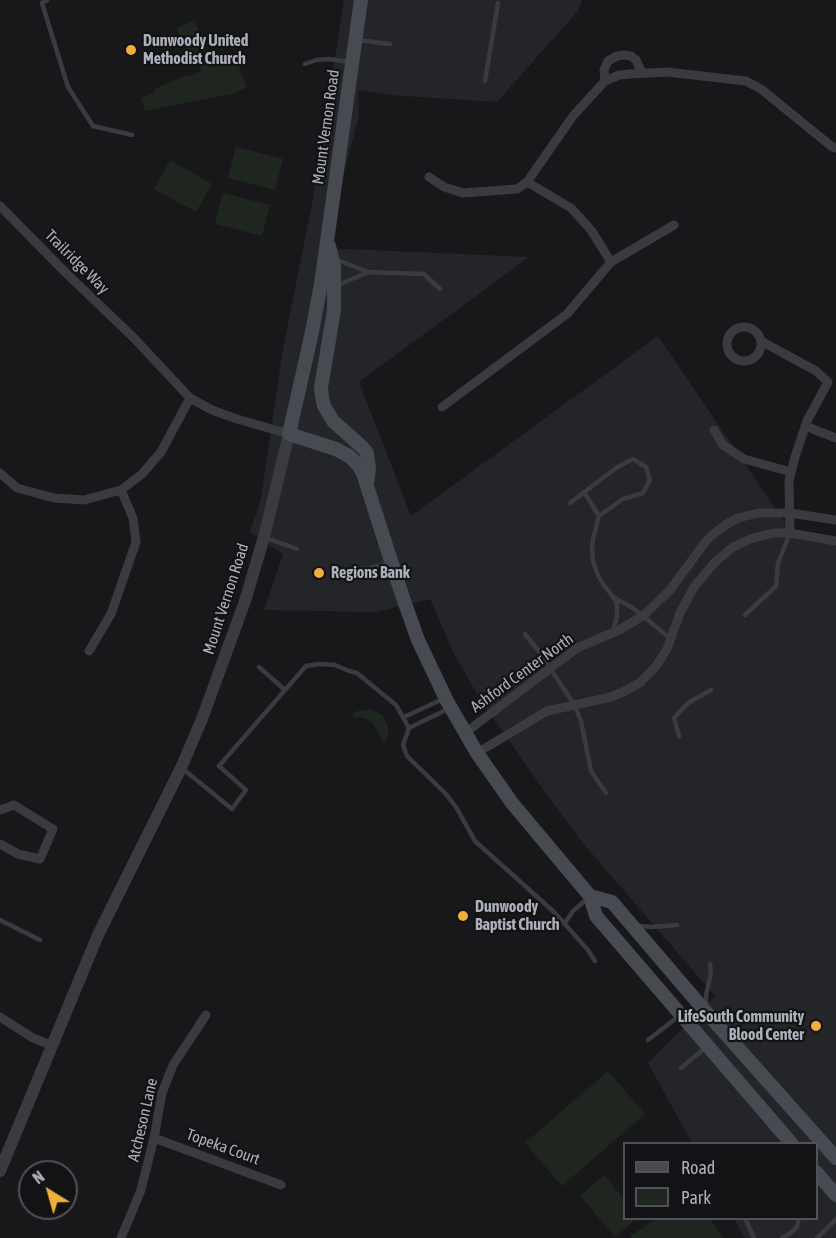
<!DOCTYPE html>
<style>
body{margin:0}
#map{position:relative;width:836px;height:1238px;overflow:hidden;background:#18181b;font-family:"Asap Condensed",sans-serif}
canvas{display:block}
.legend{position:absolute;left:623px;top:1142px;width:195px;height:78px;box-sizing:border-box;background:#131316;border:2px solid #505258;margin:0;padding:8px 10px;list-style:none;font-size:18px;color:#abb0ba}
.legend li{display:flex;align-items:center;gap:12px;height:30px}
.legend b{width:30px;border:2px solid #505258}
.north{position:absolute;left:18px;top:1160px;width:60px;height:60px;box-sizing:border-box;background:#131316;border:2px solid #505258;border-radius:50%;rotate:323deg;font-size:16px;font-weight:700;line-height:24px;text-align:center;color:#abb0ba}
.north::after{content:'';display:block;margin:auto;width:21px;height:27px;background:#f0ae3b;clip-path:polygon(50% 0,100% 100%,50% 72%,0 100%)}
</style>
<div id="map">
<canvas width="836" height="1238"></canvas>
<ul class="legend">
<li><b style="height:8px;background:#474a50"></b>Road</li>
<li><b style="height:16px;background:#1e261f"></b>Park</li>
</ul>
<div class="north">N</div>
</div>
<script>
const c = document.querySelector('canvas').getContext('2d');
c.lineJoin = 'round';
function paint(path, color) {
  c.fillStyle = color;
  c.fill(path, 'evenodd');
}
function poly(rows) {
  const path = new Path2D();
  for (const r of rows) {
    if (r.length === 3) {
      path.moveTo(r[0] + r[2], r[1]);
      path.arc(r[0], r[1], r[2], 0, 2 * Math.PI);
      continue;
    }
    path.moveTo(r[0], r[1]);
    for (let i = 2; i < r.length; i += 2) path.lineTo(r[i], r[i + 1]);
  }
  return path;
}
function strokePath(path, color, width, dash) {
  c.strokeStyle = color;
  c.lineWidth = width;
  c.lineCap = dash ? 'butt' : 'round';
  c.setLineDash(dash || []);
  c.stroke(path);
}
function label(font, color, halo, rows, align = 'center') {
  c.font = font + ' "Asap Condensed",sans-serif';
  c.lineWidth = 4.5;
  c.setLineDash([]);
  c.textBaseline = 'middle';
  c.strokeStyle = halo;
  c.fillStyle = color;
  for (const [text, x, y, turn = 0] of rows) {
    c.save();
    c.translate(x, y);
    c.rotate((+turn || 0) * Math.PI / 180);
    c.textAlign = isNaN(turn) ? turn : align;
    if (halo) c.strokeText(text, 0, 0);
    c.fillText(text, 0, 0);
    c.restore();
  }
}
paint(poly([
 [344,0,582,0,578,11,497,102,389,95,358,90,359,116,324,248,529,257,359,382,411,516,658,336,788,527,836,544,836,1238,745,1238,734,1219,816,1218,816,1144,692,1143,648,1063,715,996,582,842,547,795,480,699,453,652,430,599,377,612,264,610,283,554,250,532,261,498,283,349,311,209]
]), '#242528');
paint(poly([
 [194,20,207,46,205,47,209,56,208,57,212,68,230,60,238,65,247,87,232,94,145,111,141,98,155,92,154,89,186,75,187,77,201,71,191,49,186,50,177,28],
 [236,147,283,159,275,190,228,178],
 [170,160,212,184,196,212,154,189],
 [223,193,270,205,262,236,215,224],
 [370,709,382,715,388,726,388,738,384,743,380,739,381,737,373,723,366,719,358,717,356,719,352,715,357,711],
 [608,1071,645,1114,562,1186,525,1143],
 [604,1175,624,1199,624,1218,636,1219,615,1237,580,1196],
 [710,1219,723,1237,721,1238,632,1238,630,1236,656,1219]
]), '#1e261f');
strokePath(poly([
 [47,0,42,3,68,87,93,126,132,135],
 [358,40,390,44],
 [305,64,316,60,329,59,350,62],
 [485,81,498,3],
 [335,259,368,272,336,286],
 [368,272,424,274,440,289],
 [584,492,599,516],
 [570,503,616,468,633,459,646,467,650,480,643,493,623,499,599,516,593,539,592,551,593,561,597,573,603,584,613,597,617,604,617,616,613,631],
 [266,538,297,549],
 [344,574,391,563],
 [613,597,633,608,671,639],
 [745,615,776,586,778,563,790,533],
 [525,634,540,653,574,704,581,721,591,771,606,793],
 [259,667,285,690],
 [404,717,443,699],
 [409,728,450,708],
 [679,736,674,718,688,703,711,690],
 [183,769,232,809,246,790,219,766,306,666,319,664,335,665,349,671,357,673,396,705,409,728,403,745,407,756,446,794,456,807,475,841,554,912,588,950,595,961],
 [0,920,40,940],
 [565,923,573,911,587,899],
 [638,926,653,927,677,925],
 [706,1006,706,995,711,973,710,964],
 [648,1040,679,1016],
 [681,1068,706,1047],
 [745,1218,754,1238],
 [782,1238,792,1232,797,1227,799,1218],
 [817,1238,836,1219]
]), '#393b40', 4.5);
strokePath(poly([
 [605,81,604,70,608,61,617,56,624,55,631,56,636,60,642,73],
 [429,177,444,187,463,193,517,189,527,182,573,116,605,81,619,75,630,74,667,72,746,81,761,89,831,146,836,148],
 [527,182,571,208,591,230,611,262],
 [0,206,65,272,134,338,190,398,212,410,237,419,289,434],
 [744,344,17],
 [761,341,816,371,828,382],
 [442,407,567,314,611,262,674,225],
 [805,426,836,438],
 [714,430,723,445,744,459,791,472],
 [0,473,17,488,54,498,84,500,121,490,142,474,161,452,190,398],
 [790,533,789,480,795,457,807,421,828,382],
 [89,651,111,614,136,542,133,518,121,490],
 [465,733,577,648,619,630,643,616,670,590,706,541,716,532,727,524,738,518,758,513,790,513,836,520],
 [477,753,547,711,611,697,625,691,641,682,656,666,667,649,680,613,694,587,715,562,733,547,753,538,773,533,790,533,836,541],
 [0,810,14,805,53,829,40,859,18,854,0,844],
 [0,1017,33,1038,51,1045],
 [154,1138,281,1185],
 [121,1238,141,1190,154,1138,162,1093,173,1065,206,1015]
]), '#393b40', 9);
strokePath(poly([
 [0,1171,98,935,181,768,202,719,245,601,264,537,289,434]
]), '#393b40', 12);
strokePath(poly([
 [361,0,321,284,312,332,289,434,336,449,349,456,359,466,363,473,367,486,402,595,418,640,447,701,477,753,512,803,590,896,596,916,792,1144],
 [329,246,334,266,334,310,321,388,322,397,324,406,333,421,362,447,367,453,369,469,367,483],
 [590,896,612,902,706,1012,836,1158],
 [816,1172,836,1195]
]), '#474a50', 14);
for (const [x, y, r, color] of [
 [131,50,6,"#f0ae3b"],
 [319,573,6,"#f0ae3b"],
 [463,916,6,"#f0ae3b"],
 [816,1026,6,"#f0ae3b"]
]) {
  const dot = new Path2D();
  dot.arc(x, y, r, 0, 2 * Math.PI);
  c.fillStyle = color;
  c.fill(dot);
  strokePath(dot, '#131316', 2);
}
label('bold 16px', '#abb0ba', '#131316', [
 ["Dunwoody United",143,41],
 ["Methodist Church",143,59],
 ["Regions Bank",331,573],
 ["Dunwoody",475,907],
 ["Baptist Church",475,925],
 ["LifeSouth Community",804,1017,"right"],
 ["Blood Center",804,1035,"right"]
], 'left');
label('16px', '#abb0ba', '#131316', [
 ["Mount Vernon Road",326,127,-82],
 ["Trailridge Way",77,262,45],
 ["Mount Vernon Road",226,599,-72],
 ["Ashford Center North",522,673,-36],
 ["Atcheson Lane",143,1120,-77],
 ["Topeka Court",223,1147,20]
]);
</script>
